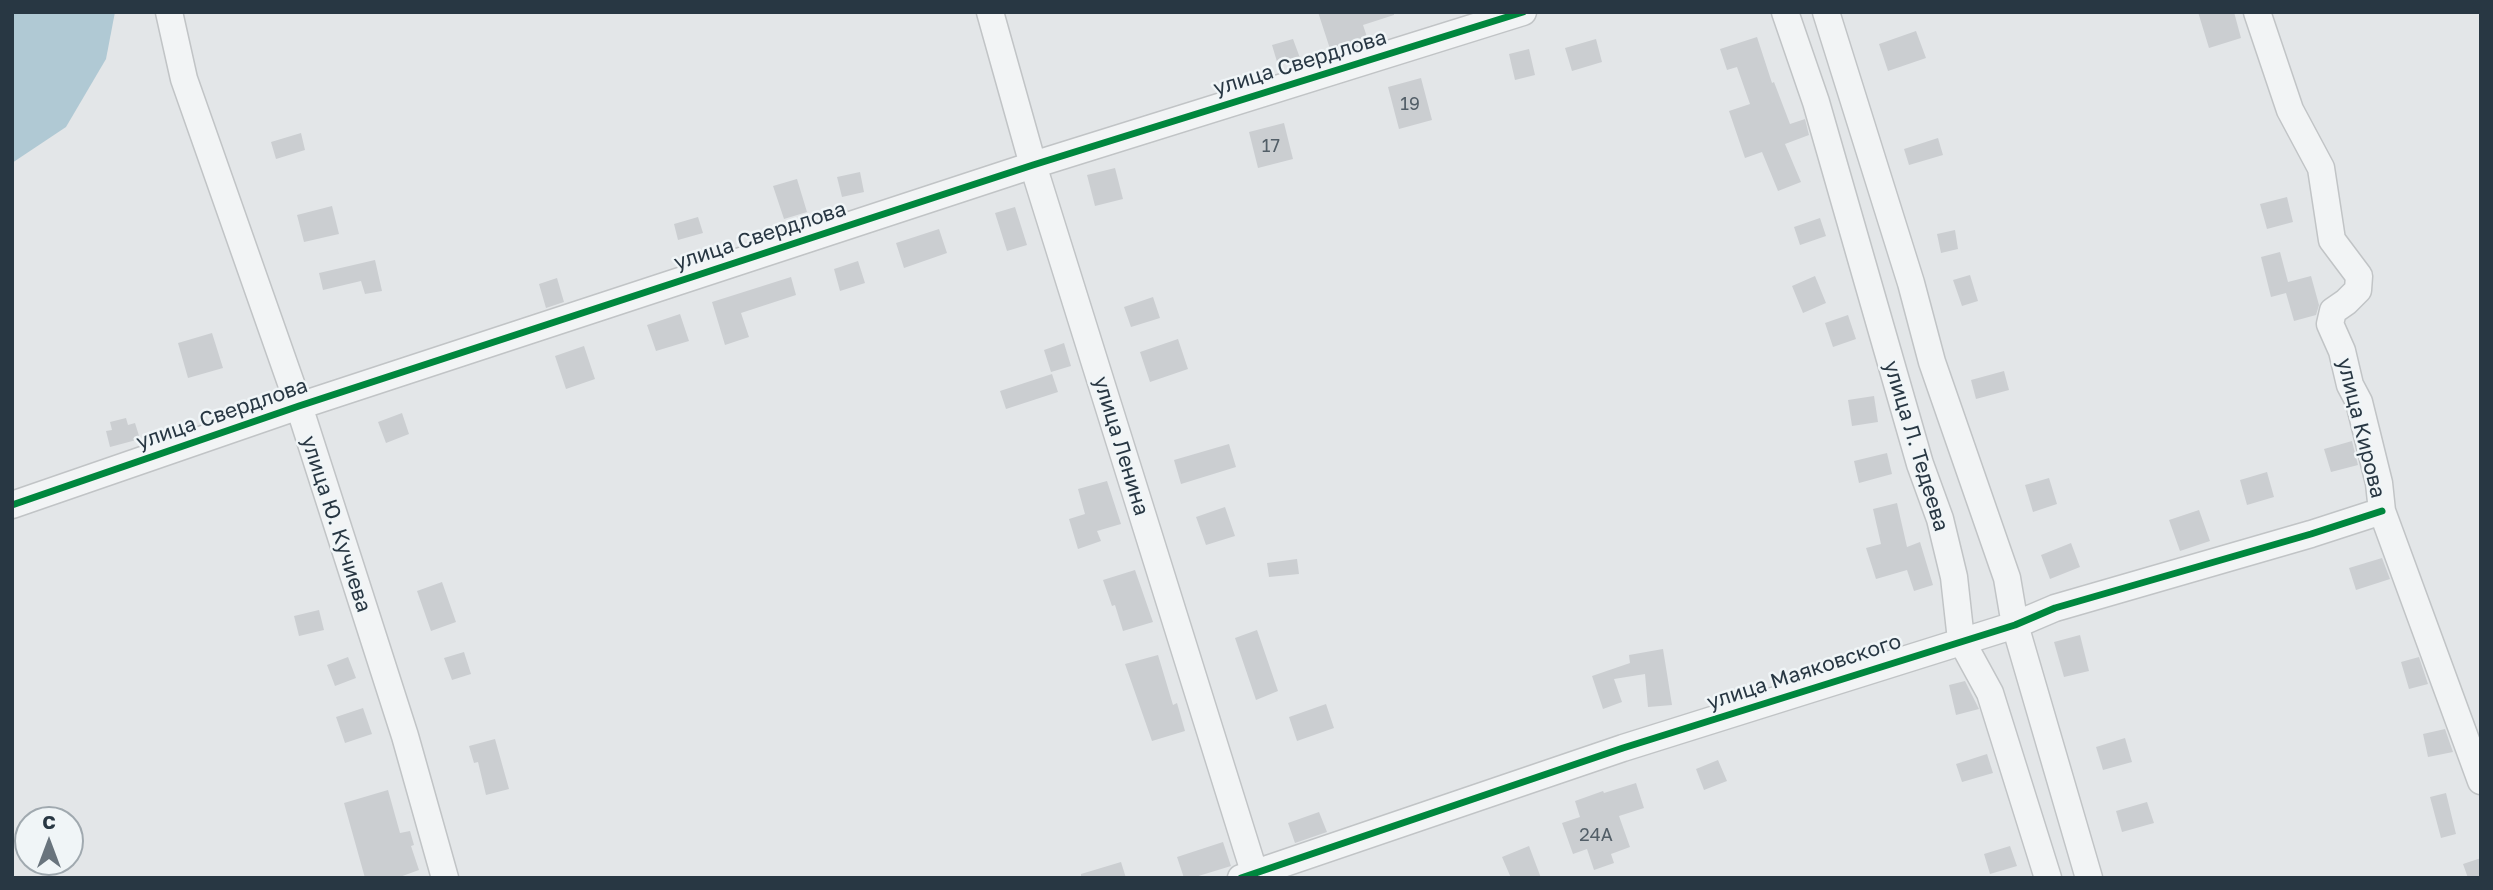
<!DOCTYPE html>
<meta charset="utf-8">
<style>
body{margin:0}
#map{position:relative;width:2493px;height:890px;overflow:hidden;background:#e3e6e8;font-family:"Golos Text",sans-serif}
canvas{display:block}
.frame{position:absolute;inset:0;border:14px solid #283743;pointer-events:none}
.north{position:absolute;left:14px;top:806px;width:70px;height:70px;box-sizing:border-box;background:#f0f5f7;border:2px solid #a0a9af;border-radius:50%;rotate:0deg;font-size:19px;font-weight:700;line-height:28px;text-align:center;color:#283743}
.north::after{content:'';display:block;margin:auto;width:24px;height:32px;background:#69747d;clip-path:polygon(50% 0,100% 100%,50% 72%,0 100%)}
</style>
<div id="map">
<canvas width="2493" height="890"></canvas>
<div class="frame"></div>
<div class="north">С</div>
</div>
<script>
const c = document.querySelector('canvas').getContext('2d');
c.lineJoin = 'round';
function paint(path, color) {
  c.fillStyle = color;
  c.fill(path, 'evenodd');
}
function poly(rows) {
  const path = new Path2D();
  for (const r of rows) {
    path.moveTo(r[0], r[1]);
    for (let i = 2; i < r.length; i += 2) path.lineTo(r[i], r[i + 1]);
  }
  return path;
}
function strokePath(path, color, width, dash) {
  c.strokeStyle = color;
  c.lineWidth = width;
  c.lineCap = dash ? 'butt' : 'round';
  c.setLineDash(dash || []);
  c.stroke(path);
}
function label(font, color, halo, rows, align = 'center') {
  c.font = font + ' "Golos Text",sans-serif';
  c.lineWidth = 5;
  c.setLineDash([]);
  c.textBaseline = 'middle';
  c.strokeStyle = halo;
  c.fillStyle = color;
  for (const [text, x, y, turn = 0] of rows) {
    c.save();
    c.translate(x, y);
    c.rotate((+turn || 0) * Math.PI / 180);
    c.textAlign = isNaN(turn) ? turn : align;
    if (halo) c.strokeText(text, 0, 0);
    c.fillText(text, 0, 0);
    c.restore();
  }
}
paint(poly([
 [12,12,115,12,106,59,66,127,12,163]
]), '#b0c9d4');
paint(poly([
 [1318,12,1394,12,1394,15,1363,25,1369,43,1332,55],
 [2198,12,2234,12,2241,38,2209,48],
 [1916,31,1926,58,1888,71,1879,44],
 [1757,37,1772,83,1774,82,1790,124,1805,119,1809,135,1785,144,1801,182,1778,191,1762,152,1745,158,1729,111,1750,104,1737,67,1727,70,1720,49],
 [1293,39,1300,58,1278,65,1272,45],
 [1596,39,1602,62,1572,71,1565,48],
 [1529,49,1535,75,1515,80,1509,54],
 [1421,78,1432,120,1399,129,1388,87],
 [1284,123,1293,159,1258,168,1249,132],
 [301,133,305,150,276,159,271,142],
 [1938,138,1943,155,1909,165,1904,149],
 [1115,168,1123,199,1095,206,1087,175],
 [860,172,864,192,842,197,837,177],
 [797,179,807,212,784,219,773,186],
 [2287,197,2293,222,2267,229,2260,204],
 [332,206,339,234,304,242,297,215],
 [1015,207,1027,245,1007,251,995,213],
 [698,217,703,233,678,240,674,224],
 [1820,218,1826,236,1800,245,1794,227],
 [939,229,947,253,904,268,896,243],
 [1955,230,1958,249,1941,253,1937,234],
 [2280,252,2288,282,2311,276,2319,305,2316,315,2294,321,2286,293,2271,297,2261,257],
 [375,260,382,291,365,294,361,281,323,290,319,273],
 [858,261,865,283,840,291,834,269],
 [1970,275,1978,301,1962,306,1953,280],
 [1815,276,1826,303,1803,313,1792,286],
 [791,277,796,295,741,313,749,337,725,345,712,302],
 [557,278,564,302,546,308,539,284],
 [1153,297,1160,318,1131,327,1124,307],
 [680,314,689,341,656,351,647,325],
 [1848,315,1856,339,1833,347,1825,323],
 [212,333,223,368,188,378,178,343],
 [1178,339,1188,369,1150,382,1140,352],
 [1064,343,1071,366,1051,372,1044,350],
 [584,346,595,379,566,389,555,356],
 [2004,371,2009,390,1976,399,1971,380],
 [1052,374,1058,392,1006,409,1000,391],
 [1874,396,1878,422,1852,426,1848,400],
 [402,413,409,434,386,443,378,422],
 [126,418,128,425,135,423,140,439,110,447,106,431,112,430,110,422],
 [2352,441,2358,465,2331,472,2324,449],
 [1229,444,1236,467,1181,484,1174,460],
 [1887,453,1892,474,1859,483,1854,461],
 [2267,472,2274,497,2247,505,2240,480],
 [2049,478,2057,504,2033,512,2025,485],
 [1107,481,1121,524,1097,531,1101,541,1078,549,1069,519,1085,514,1078,489],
 [1897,503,1907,547,1920,542,1933,585,1914,591,1907,570,1876,579,1866,548,1881,544,1873,509],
 [1225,507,1235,536,1206,545,1196,517],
 [2199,510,2210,541,2180,551,2169,520],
 [2071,543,2080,567,2050,579,2041,555],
 [2382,558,2390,579,2356,590,2349,568],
 [1297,559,1299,574,1269,577,1267,563],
 [1135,570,1153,622,1123,631,1115,605,1112,606,1103,580],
 [442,582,456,622,431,631,417,591],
 [319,610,324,630,299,636,294,616],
 [1257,630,1278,691,1256,700,1235,638],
 [2080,635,2089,671,2064,677,2054,642],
 [1663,649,1672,705,1648,707,1645,674,1614,679,1622,702,1603,709,1592,676,1630,663,1629,655],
 [464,652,471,674,452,680,444,658],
 [1158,655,1173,705,1177,703,1185,731,1152,741,1125,664],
 [348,657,356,678,335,686,327,665],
 [2419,657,2428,684,2409,689,2401,662],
 [1965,681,1979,709,1956,715,1949,685],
 [1326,704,1334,728,1297,741,1289,717],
 [363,708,372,734,345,743,336,717],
 [2445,729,2453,752,2428,757,2423,734],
 [2125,738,2132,762,2103,770,2096,747],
 [495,739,509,789,486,795,478,762,474,763,469,746],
 [1987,754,1993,773,1962,782,1956,764],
 [1718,760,1727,781,1704,790,1696,769],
 [1636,783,1644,808,1619,816,1630,847,1611,854,1614,863,1594,870,1587,849,1573,854,1562,823,1580,817,1575,801,1603,791,1604,793],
 [388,790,400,833,410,831,414,845,411,846,419,870,397,878,365,878,344,803],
 [2446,793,2456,834,2441,838,2430,797],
 [2147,802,2154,823,2122,832,2116,811],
 [1319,812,1327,832,1295,843,1288,823],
 [1223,842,1231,866,1192,878,1184,878,1177,857],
 [1529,846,1541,878,1511,878,1502,857],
 [2010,846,2017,866,1990,874,1984,854],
 [2481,858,2481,878,2468,878,2463,864],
 [1121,862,1126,878,1081,878,1081,874]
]), '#cbced1');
const minor = poly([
 [169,12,184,79,299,406,405,736,445,878],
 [990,12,1033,165,1256,878],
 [1785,12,1816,102,1920,464,1940,519,1954,577,1961,640,1990,693,2048,878],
 [1826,12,1911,283,1932,362,2007,578,2015,625,2089,878],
 [2257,12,2290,110,2321,168,2332,240,2359,276,2358,290,2346,302,2333,311,2330,324,2342,351,2350,385,2359,402,2379,483,2382,511,2481,781],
 [12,505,299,406,1033,165,1523,12],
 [1241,878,1623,748,2015,625,2055,608,2311,534,2382,511]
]);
strokePath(minor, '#c1c4c6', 29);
strokePath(minor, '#f2f4f5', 26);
strokePath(poly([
 [12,505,299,406,1033,165,1523,12],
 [1241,878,1623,748,2015,625,2055,608,2311,534,2382,511]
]), '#00873e', 7);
label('18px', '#525e67', null, [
 ["19",1410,104],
 ["17",1271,146],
 ["24А",1596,835]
]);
label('21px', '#283743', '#f0f5f7', [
 ["улица Свердлова",1300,63,-17],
 ["улица Свердлова",760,236,-18],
 ["улица Свердлова",222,414,-19],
 ["улица Кирова",2361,428,76],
 ["улица Ленина",1121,446,73],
 ["улица Л. Тедеева",1916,446,73],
 ["улица Ю. Кучиева",336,524,72],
 ["улица Маяковского",1804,672,-18]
]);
</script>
